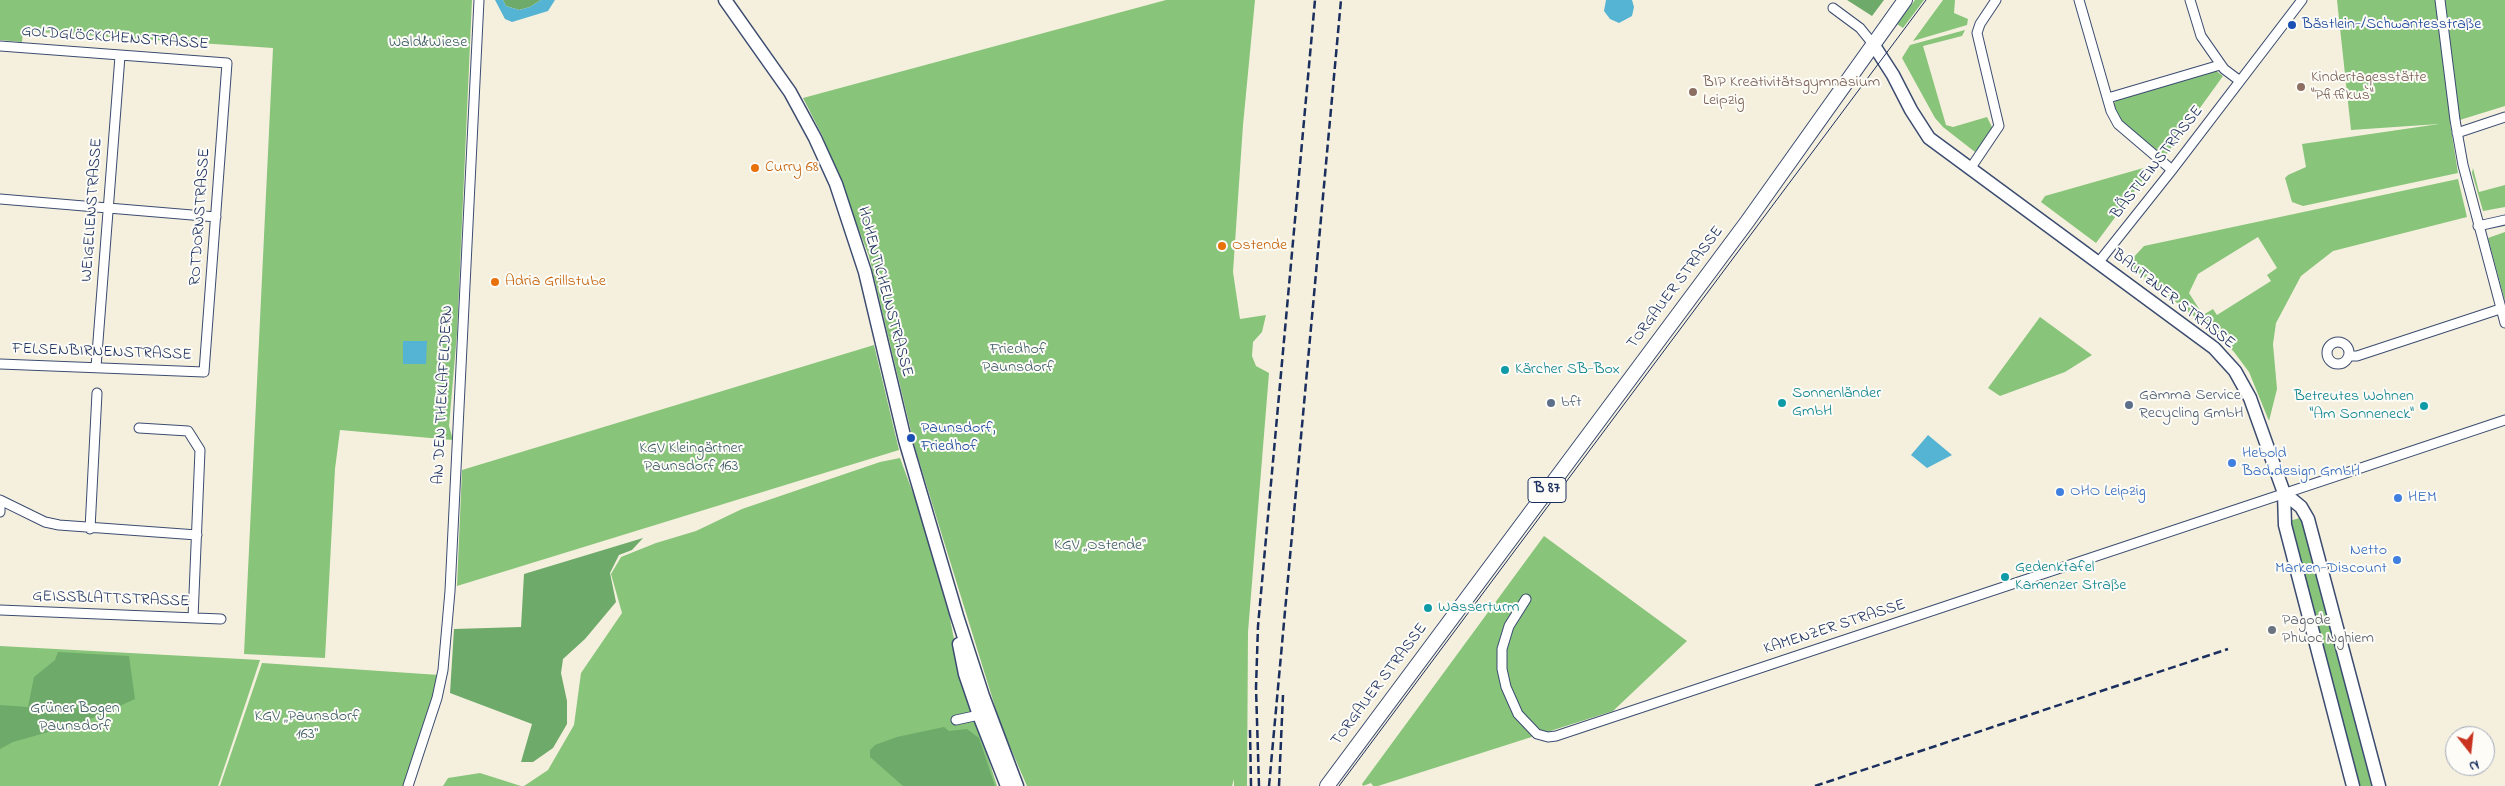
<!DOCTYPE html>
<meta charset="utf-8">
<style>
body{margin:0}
#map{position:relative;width:2505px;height:786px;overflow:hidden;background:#f5f0de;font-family:"Indie Flower",sans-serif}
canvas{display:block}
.north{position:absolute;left:2445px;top:726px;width:50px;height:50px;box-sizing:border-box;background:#fdfcf7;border:1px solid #a3aaba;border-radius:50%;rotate:164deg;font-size:14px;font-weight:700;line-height:20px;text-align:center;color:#1b2f5e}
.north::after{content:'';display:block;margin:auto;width:18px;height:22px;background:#c8321e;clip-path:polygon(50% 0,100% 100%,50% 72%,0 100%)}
</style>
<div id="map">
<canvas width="2505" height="786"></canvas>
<div class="north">N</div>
</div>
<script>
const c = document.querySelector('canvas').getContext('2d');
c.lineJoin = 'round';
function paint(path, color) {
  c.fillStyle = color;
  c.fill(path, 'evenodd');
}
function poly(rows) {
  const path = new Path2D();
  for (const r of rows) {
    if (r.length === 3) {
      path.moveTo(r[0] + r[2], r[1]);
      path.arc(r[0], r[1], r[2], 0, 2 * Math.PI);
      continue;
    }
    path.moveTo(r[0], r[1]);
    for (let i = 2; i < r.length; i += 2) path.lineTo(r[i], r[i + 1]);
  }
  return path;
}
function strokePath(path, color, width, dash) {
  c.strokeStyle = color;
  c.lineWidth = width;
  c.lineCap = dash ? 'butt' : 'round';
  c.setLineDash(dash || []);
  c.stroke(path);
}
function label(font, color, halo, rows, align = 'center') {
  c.font = font + ' "Indie Flower",sans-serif';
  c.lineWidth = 4;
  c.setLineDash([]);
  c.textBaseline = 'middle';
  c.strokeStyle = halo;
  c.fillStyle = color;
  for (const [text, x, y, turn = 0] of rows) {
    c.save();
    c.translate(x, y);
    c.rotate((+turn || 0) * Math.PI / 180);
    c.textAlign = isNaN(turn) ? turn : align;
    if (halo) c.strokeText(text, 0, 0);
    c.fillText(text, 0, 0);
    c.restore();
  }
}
paint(poly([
 [0,0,472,0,457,333,449,426,453,440,340,430,335,469,325,658,244,654,273,48,23,31,22,42,0,40],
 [1166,0,1255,0,1243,125,1233,272,1240,319,1266,315,1262,332,1253,342,1252,356,1256,366,1269,373,1248,632,1247,786,1234,786,1234,779,1232,786,1027,786,1001,726,915,448,869,256,822,135,803,98],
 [1915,0,1924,0,1903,28,1897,24],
 [1943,0,1955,0,1954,13,1968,19,1967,25,1913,41],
 [2337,0,2505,0,2505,106,2450,123,2458,173,2303,206,2292,202,2285,178,2288,175,2306,167,2302,144,2439,124,2351,130],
 [1965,30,1962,36,1923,46,1946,125,1953,127,1987,117,1993,129,1975,152,1943,127,1935,118,1902,58,1910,45],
 [2215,70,2223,76,2166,155,2161,156,2122,124,2113,105,2117,99],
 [2154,165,2096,243,2041,202,2045,196],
 [2473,168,2479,192,2505,185,2505,207,2483,211,2472,173],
 [2458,179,2467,217,2333,251,2301,276,2276,323,2273,344,2277,389,2269,421,2249,372,2234,352,2218,335,2130,266,2131,260,2144,246],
 [2258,237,2277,268,2267,275,2271,281,2217,315,2213,309,2203,315,2189,293,2198,274],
 [2505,232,2505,301,2488,238],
 [2040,317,2092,355,2065,372,2000,396,1988,388],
 [874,345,899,450,457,586,462,470],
 [900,458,917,504,948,609,960,669,997,786,524,786,548,770,574,725,581,673,622,613,611,574,621,557,656,543,696,531,742,509,880,462],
 [2303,517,2374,786,2358,786,2289,521],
 [1544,536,1687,641,1613,711,1378,786,1373,786,1371,783,1363,786,1362,784],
 [0,646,260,660,218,786,0,786],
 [262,663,439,675,404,786,220,786],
 [480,773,521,786,443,786,448,778]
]), '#88c47a');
paint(poly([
 [503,0,541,0,530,7,519,10,506,6],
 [1847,0,1884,0,1872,16],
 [643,538,632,550,619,555,610,573,616,602,585,639,563,659,561,673,567,701,567,724,553,748,533,762,521,762,532,724,450,693,454,629,521,627,524,574],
 [58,652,129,656,135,699,84,722,13,742,0,749,0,705,28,707,34,677,55,660],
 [944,727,949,731,967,729,979,738,995,786,903,786,870,757,870,750,875,745,897,737]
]), '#6eaa6a');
paint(poly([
 [495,0,503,0,506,6,519,10,530,7,541,0,555,0,548,11,512,22,505,19],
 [1606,0,1632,0,1634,7,1632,16,1619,23,1610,19,1604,11],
 [403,341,427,341,426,364,403,364],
 [1928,435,1952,455,1927,468,1911,455]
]), '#55b3d3');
const street = poly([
 [2079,0,2111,111,2118,124,2172,170],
 [2190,0,2201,36,2224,69,2240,81],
 [2440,0,2455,120,2463,165,2505,323],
 [1833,8,1860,28,1873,44],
 [0,46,227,63,204,372,0,364],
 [2108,98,2220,65],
 [2457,133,2505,117],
 [1970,169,1999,126,1977,33,1980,24,1996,0],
 [0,199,216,217],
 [2478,226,2505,220],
 [2098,263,2172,170,2302,0],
 [2338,353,11],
 [2349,356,2357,356,2500,309],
 [96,367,120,56],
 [139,428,188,431,200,450,193,618],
 [0,500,45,522,59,525,197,535],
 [0,512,0,500],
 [90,529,97,393],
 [1526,599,1509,626,1502,649,1502,669,1506,687,1518,714,1537,734,1548,737,1556,736,2505,420],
 [0,610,221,619],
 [956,720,979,715],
 [408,786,437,698,443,670,450,591,479,0]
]);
const secondary = poly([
 [725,0,790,92,815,138,836,184,865,272,905,440,957,616,983,696,1017,786],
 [1873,44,1893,75,1911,110,1929,138,2214,348,2235,371,2250,398,2284,493,2285,525,2353,786],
 [2284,493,2301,507,2308,519,2379,786],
 [959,644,965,674,979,715,1007,786]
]);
const primary = poly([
 [1327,786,1747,222,1905,0]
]);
strokePath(street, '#3c4c71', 11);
strokePath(secondary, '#3c4c71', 15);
strokePath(primary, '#3c4c71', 16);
strokePath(street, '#fff', 9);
strokePath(secondary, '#fff', 12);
strokePath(primary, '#fff', 14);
strokePath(poly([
 [1339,786,1926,0]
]), '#1b2f5e', 1);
strokePath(poly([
 [1250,730,1251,786],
 [1259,786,1256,688,1258,626,1315,0],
 [1269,786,1341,0],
 [1279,786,1283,695],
 [1815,786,2228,649]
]), '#1b2f5e', 2.5, [8, 4]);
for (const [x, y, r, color] of [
 [2292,25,5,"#1a4fb4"],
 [2301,87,5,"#8d6e63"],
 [1693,92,5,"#8d6e63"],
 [755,168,5,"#e8710a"],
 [1222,246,5,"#e8710a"],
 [495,282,5,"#e8710a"],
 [1505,370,5,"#0f9aa8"],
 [1551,403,5,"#5c6f8a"],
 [1782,403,5,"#0f9aa8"],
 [2129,405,5,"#5c6f8a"],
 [2424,406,5,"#0f9aa8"],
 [911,438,5,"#1a4fb4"],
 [2232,463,5,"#3f7fe0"],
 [2060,492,5,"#3f7fe0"],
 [2398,498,5,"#3f7fe0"],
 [2397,560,5,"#3f7fe0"],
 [2005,577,5,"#0f9aa8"],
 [1428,608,5,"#0f9aa8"],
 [2272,630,5,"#6b7280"]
]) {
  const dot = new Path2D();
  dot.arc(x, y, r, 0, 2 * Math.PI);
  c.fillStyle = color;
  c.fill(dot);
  strokePath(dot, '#fdfcf7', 2);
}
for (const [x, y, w] of [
 [1547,490,38]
]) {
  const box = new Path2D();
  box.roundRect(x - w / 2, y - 12.5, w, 25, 4);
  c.fillStyle = '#fdfcf7';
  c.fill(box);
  strokePath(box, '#1b2f5e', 1);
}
label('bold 15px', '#1b2f5e', null, [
 ["B 87",1547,490]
]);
label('16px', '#164399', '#fdfcf7', [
 ["Bästlein-/Schwantesstraße",2302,25],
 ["Paunsdorf,",921,429],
 ["Friedhof",921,447]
], 'left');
label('16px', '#1b2f5e', '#fdfcf7', [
 ["GOLDGLÖCKCHENSTRASSE",115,39,4],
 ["BÄSTLEINSTRASSE",2158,163,-52],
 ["WEIGELIENSTRASSE",93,210,-86],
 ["ROTDORNSTRASSE",201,217,-86],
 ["TORGAUER STRASSE",1676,288,-53],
 ["HOHENTICHELNSTRASSE",884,292,75],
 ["BAUTZNER STRASSE",2173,300,38],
 ["FELSENBIRNENSTRASSE",102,353,2],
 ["AN DEN THEKLAFELDERN",444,395,-87],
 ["GEISSBLATTSTRASSE",111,600,2],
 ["KAMENZER STRASSE",1835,628,-18],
 ["TORGAUER STRASSE",1380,685,-53]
]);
label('16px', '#3c5c66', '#fdfcf7', [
 ["Wald&Wiese",428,43],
 ["Friedhof",1018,350],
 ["Paunsdorf",1018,368],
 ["KGV Kleingärtner",691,449],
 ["Paunsdorf 163",691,467],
 ["KGV „Ostende“",1100,546],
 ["Grüner Bogen",75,709],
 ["Paunsdorf",75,727],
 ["KGV „Paunsdorf",307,717],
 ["163“",307,735]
]);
label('16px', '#785e54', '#fdfcf7', [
 ["Kindertagesstätte",2311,78],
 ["\"Pfiffikus\"",2311,96],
 ["BIP Kreativitätsgymnasium",1703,83],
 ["Leipzig",1703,101]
], 'left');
label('16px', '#c56008', '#fdfcf7', [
 ["Curry 68",765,168],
 ["Ostende",1232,246],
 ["Adria Grillstube",505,282]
], 'left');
label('16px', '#0d838f', '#fdfcf7', [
 ["Kärcher SB-Box",1515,370],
 ["Sonnenländer",1792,394],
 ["GmbH",1792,412],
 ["Betreutes Wohnen",2414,397,"right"],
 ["\"Am Sonneneck\"",2414,415,"right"],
 ["Gedenktafel",2015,568],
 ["Kamenzer Straße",2015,586],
 ["Wasserturm",1438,608]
], 'left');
label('16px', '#4e5e75', '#fdfcf7', [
 ["Gamma Service",2139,396],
 ["Recycling GmbH",2139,414],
 ["bft",1561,403]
], 'left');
label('16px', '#366cbe', '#fdfcf7', [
 ["Hebold",2242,454],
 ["Bad.design GmbH",2242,472],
 ["OHO Leipzig",2070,492],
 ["HEM",2408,498],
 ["Netto",2387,551,"right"],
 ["Marken-Discount",2387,569,"right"]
], 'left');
label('16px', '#5b616d', '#fdfcf7', [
 ["Pagode",2282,621],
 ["Phuoc Nghiem",2282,639]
], 'left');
</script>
